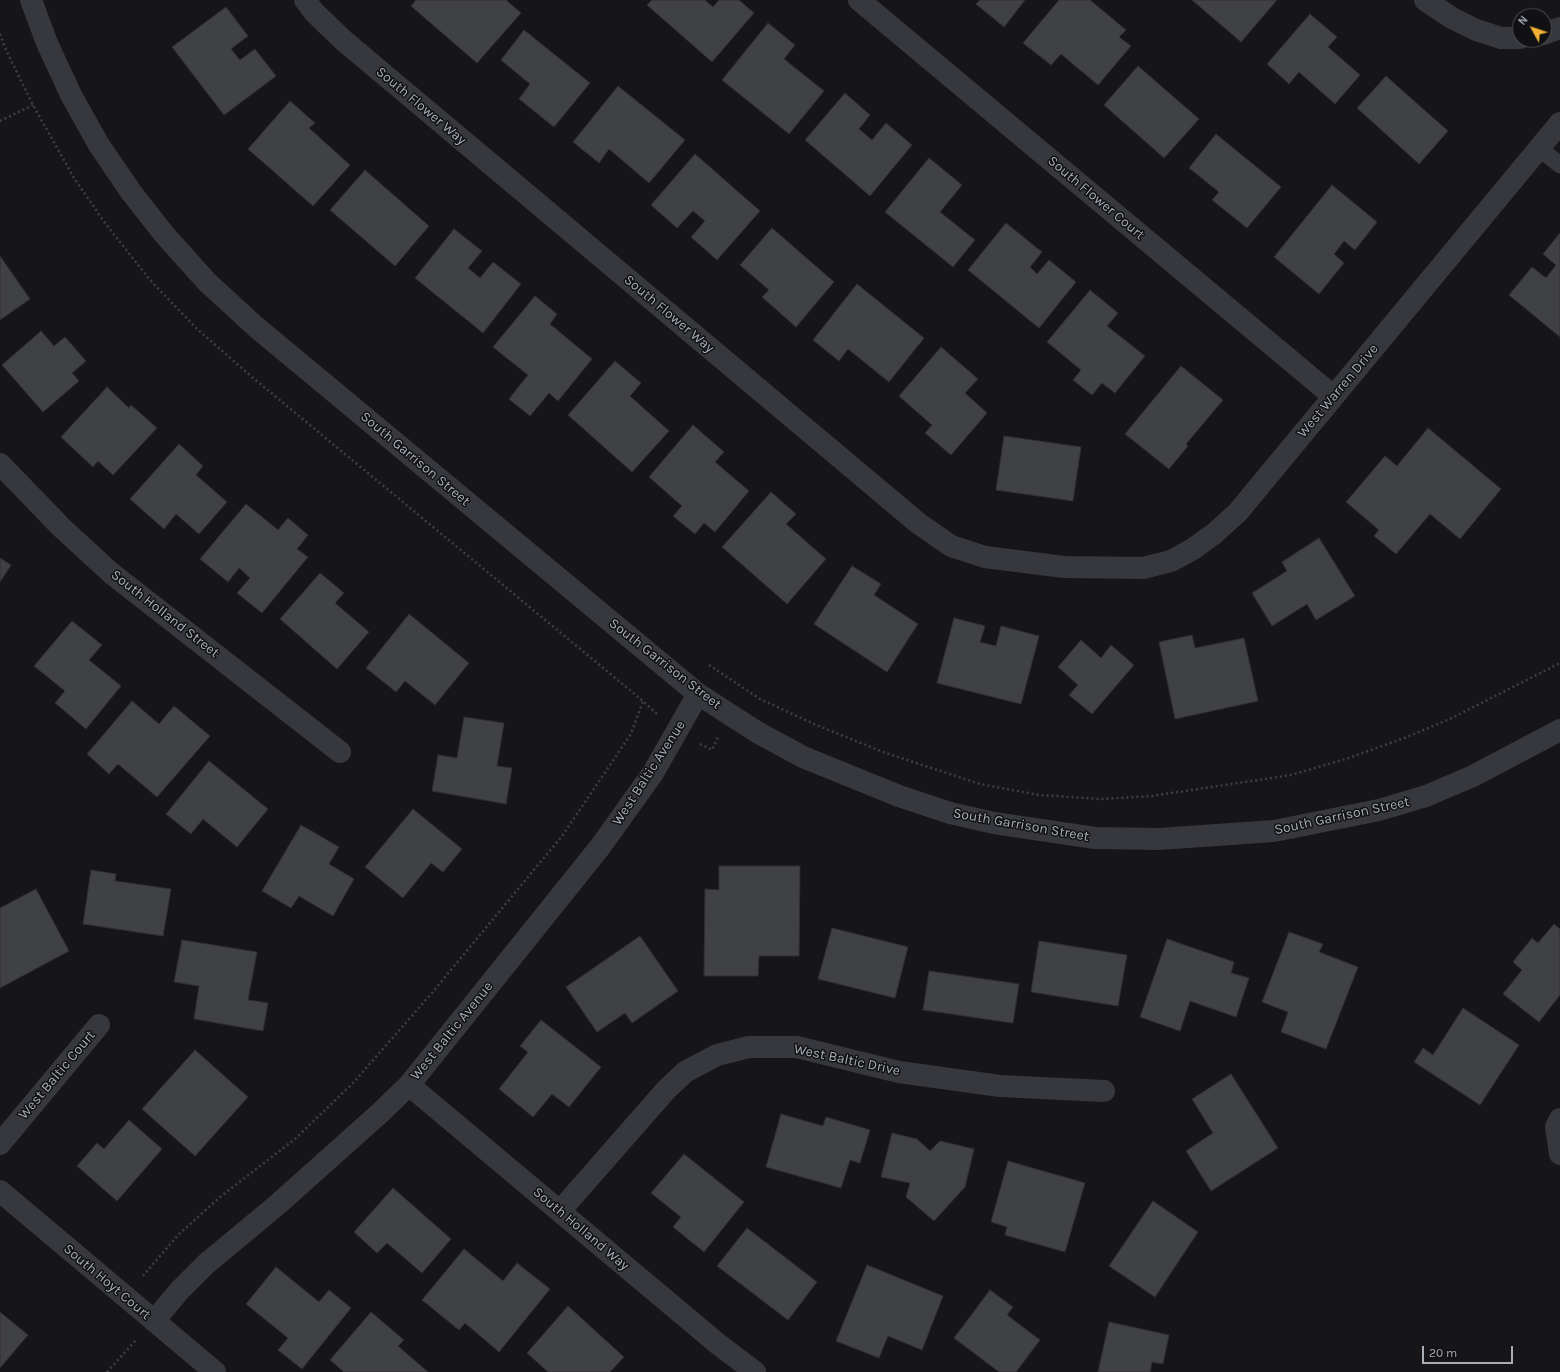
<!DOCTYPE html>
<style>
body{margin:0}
#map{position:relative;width:1560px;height:1372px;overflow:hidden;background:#161618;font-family:Karla,sans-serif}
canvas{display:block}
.north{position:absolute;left:1512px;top:8px;width:40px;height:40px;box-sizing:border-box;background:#111113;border:1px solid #4d4f55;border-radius:50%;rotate:310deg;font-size:11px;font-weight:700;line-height:16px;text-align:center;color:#a8adb8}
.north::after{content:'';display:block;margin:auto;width:14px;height:18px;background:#f2b134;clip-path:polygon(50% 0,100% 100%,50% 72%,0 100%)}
.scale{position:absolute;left:1422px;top:1346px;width:91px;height:18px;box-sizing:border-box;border:2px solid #a8adb8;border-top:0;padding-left:5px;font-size:12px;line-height:14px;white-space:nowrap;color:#a8adb8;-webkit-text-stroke:3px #111113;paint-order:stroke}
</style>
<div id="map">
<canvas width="1560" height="1372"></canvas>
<div class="north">N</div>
<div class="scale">20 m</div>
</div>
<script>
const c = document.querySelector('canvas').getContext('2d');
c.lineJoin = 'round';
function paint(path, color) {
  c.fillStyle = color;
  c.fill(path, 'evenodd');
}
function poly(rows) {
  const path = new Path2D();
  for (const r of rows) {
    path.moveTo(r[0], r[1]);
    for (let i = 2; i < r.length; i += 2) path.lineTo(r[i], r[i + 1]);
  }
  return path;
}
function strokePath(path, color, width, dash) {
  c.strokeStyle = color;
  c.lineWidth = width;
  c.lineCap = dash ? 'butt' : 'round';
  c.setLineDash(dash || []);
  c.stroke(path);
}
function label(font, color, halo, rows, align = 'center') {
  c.font = font + ' Karla,sans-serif';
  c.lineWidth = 3;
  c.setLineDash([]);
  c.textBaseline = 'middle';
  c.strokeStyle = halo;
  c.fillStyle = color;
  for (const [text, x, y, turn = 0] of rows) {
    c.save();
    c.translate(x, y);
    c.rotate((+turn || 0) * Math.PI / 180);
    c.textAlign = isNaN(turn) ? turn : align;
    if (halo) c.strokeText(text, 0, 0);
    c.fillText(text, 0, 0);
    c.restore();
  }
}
const building = poly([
 [416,0,506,0,521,13,477,63,411,6,416,0],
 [652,0,705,0,713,7,719,0,739,0,754,13,712,62,647,5,652,0],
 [980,0,1025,0,1004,27,976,4,980,0],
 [1059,0,1090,0,1126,30,1119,37,1131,46,1098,85,1061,54,1051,65,1023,43,1059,0],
 [1192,0,1277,0,1241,42,1192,0],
 [226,7,248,36,231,49,240,60,255,49,276,76,224,115,172,47,226,7],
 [1310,14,1337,37,1328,47,1360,75,1335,104,1299,72,1289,84,1267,64,1310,14],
 [768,23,795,45,784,59,824,91,789,134,722,80,768,23],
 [524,30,590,83,554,127,519,99,530,84,501,60,524,30],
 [1138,66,1199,119,1164,158,1104,105,1138,66],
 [1386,76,1448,131,1419,164,1357,108,1386,76],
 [618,86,685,140,649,183,609,149,599,163,573,142,618,86],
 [845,93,870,115,859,129,872,140,886,123,912,145,870,196,805,140,845,93],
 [290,101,315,123,309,128,350,165,313,206,248,149,290,101],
 [1216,134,1281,187,1247,228,1212,200,1219,192,1189,168,1216,134],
 [695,154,760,211,717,260,691,237,705,221,693,211,677,228,651,205,695,154],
 [929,158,962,185,940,212,975,240,953,267,885,212,929,158],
 [365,170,429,226,395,266,330,210,365,170],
 [1332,185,1377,222,1355,250,1344,241,1334,254,1344,263,1319,294,1274,257,1332,185],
 [1006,223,1042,252,1030,267,1037,274,1049,260,1076,282,1039,328,968,270,1006,223],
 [772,228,834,282,796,327,762,297,769,290,740,265,772,228],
 [454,229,482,251,468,268,480,278,493,262,521,284,483,333,415,278,454,229],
 [1560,233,1560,337,1509,295,1532,267,1546,278,1556,265,1543,254,1560,233],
 [0,256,30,299,0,320,0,256],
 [857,284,924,338,889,382,848,349,839,361,813,340,857,284],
 [1090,290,1118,313,1107,326,1145,356,1115,393,1102,383,1092,395,1073,380,1081,370,1047,342,1090,290],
 [535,296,557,314,550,324,592,359,558,401,549,393,530,416,509,399,528,375,493,347,535,296],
 [41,331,54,346,65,337,86,361,72,373,79,381,43,412,2,365,41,331],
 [941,347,978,379,965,393,987,413,951,455,925,433,932,425,899,396,941,347],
 [615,361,641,383,630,396,669,431,632,472,568,415,615,361],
 [1181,366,1223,400,1186,444,1188,446,1169,469,1125,434,1181,366],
 [107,387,129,408,131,405,157,428,113,475,98,461,93,467,61,437,107,387],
 [693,425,724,452,715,462,749,491,715,532,704,523,695,534,673,516,682,506,649,477,693,425],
 [1428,428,1501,489,1460,539,1430,514,1396,554,1374,536,1379,530,1346,502,1385,456,1397,466,1428,428],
 [1004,436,1081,447,1073,501,996,490,1004,436],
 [179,444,203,466,196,475,227,502,199,534,176,514,164,529,130,499,179,444],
 [771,492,796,514,786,524,826,559,787,604,722,547,771,492],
 [246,504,278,530,288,518,308,535,297,549,308,557,262,613,237,593,250,578,239,568,228,582,200,559,246,504],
 [1319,538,1355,596,1316,620,1307,604,1272,626,1252,593,1287,571,1282,562,1319,538],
 [0,558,11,565,0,582,0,558],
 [852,566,881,584,874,595,918,624,887,672,814,624,852,566],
 [320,573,344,593,335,603,369,632,337,669,280,619,320,573],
 [409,614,469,663,435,705,405,681,396,692,366,668,409,614],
 [954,618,985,626,980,642,996,646,1001,626,1039,636,1021,704,937,683,954,618],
 [72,621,102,645,89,660,121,686,86,729,55,703,65,691,34,666,72,621],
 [1192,635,1195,648,1244,638,1258,701,1175,719,1159,642,1192,635],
 [1081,640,1101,658,1111,645,1134,665,1092,714,1069,695,1078,685,1058,667,1081,640],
 [132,701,159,724,174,706,210,736,157,797,118,764,109,774,87,754,132,701],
 [464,717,504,723,497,766,512,768,506,804,432,791,438,755,457,758,464,717],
 [209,761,268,809,237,847,203,819,191,834,166,814,209,761],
 [413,809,462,849,443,872,431,863,403,898,365,867,413,809],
 [301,825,339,847,329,864,354,879,333,916,299,896,291,908,262,891,301,825],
 [719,866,800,866,799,956,759,956,758,976,704,976,705,889,719,890,719,866],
 [91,870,116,874,115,881,171,889,163,936,83,924,91,870],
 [36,889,69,951,0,988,0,908,36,889],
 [1554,924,1560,929,1560,995,1539,1022,1503,994,1522,970,1513,962,1532,938,1538,943,1554,924],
 [832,928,908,947,895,998,818,979,832,928],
 [1289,932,1323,944,1319,952,1358,967,1326,1049,1281,1032,1288,1012,1262,1002,1289,932],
 [640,936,678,991,632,1023,625,1013,597,1032,566,987,640,936],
 [1167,939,1234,962,1231,973,1249,978,1236,1017,1190,1001,1180,1031,1140,1017,1167,939],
 [182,940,257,952,248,1000,268,1003,263,1031,194,1019,199,986,174,982,182,940],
 [1039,941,1127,955,1118,1006,1031,992,1039,941],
 [929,971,1019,984,1013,1023,923,1010,929,971],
 [1463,1008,1519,1045,1480,1105,1414,1062,1423,1048,1433,1055,1463,1008],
 [541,1020,601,1067,569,1107,552,1094,533,1117,499,1089,528,1052,520,1046,541,1020],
 [195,1050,248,1097,195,1156,142,1109,195,1050],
 [1231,1074,1278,1148,1211,1191,1186,1151,1213,1133,1192,1099,1231,1074],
 [781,1114,823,1126,826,1117,870,1130,860,1163,850,1160,841,1188,766,1167,781,1114],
 [129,1120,162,1149,117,1201,77,1166,97,1143,104,1149,129,1120],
 [892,1133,917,1139,930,1151,940,1141,974,1149,965,1187,934,1221,906,1197,910,1183,881,1177,892,1133],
 [684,1154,744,1202,704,1252,673,1227,681,1217,651,1193,684,1154],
 [1008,1161,1085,1183,1065,1252,1005,1235,1007,1227,991,1222,1008,1161],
 [393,1188,451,1239,422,1273,387,1243,377,1253,354,1232,393,1188],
 [1153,1201,1198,1232,1155,1297,1109,1266,1153,1201],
 [747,1228,817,1282,788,1320,717,1266,747,1228],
 [464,1249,503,1281,517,1263,550,1289,499,1352,465,1323,459,1330,422,1300,464,1249],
 [867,1265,943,1296,922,1350,888,1336,879,1358,836,1341,867,1265],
 [276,1267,319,1302,329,1290,351,1308,302,1369,278,1350,288,1338,246,1304,276,1267],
 [990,1290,1013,1307,1007,1315,1040,1340,1016,1372,999,1372,954,1338,990,1290],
 [568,1306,624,1357,610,1372,548,1372,527,1353,568,1306],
 [0,1312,28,1335,0,1368,0,1312],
 [371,1312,404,1340,398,1346,428,1372,344,1372,330,1360,371,1312],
 [1109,1322,1169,1335,1163,1364,1152,1362,1150,1372,1098,1372,1109,1322]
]);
paint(building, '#404145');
strokePath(building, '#303034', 1);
strokePath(poly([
 [0,34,6,50,33,105,74,178,105,223,150,280,197,329,252,377,643,701,657,714],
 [0,121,33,105],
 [709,665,760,699,814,724,883,752,980,784,1039,795,1102,799,1152,796,1291,775,1346,759,1407,737,1452,718,1560,663],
 [700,744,712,750,718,737],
 [143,1276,178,1235,220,1197,295,1139,353,1083,431,994,562,836,631,734,643,701],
 [107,1372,136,1340]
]), '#3d3f44', 2.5, [2, 3]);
strokePath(poly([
 [1539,148,1560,165]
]), '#37383d', 17);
strokePath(poly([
 [305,0,314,12,343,40,918,523,951,546,985,557,1064,567,1143,568,1171,561,1193,549,1215,533,1238,512,1560,123],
 [859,0,1333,396],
 [1425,0,1452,18,1476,30,1501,38,1520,38],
 [1544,34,1560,28],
 [0,464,61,527,111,573,340,752],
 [409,1085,718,1344,755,1372],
 [1560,1119,1556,1127,1560,1154],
 [0,1144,99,1025],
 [0,1191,215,1372],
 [560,1211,666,1090,685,1072,717,1055,749,1047,797,1047,899,1072,1000,1086,1104,1091],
 [154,1321,180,1290,206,1264,277,1205,380,1113,409,1085,600,847,653,773,698,694]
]), '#37383d', 22);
strokePath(poly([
 [31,0,47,43,71,95,99,145,131,192,164,234,207,282,256,327,698,694,757,732,803,757,899,796,950,813,994,823,1095,838,1159,839,1274,831,1379,810,1426,796,1473,776,1560,730]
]), '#37383d', 22);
label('14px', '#a8adb8', '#111113', [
 ["South Flower Way",421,106,40],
 ["South Flower Court",1096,198,40],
 ["South Flower Way",669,314,40],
 ["West Warren Drive",1338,391,-50],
 ["South Garrison Street",415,459,40],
 ["South Holland Street",165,614,38],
 ["South Garrison Street",665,664,38],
 ["West Baltic Avenue",649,773,-57],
 ["South Garrison Street",1342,816,-12],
 ["South Garrison Street",1021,825,10],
 ["West Baltic Avenue",452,1031,-51],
 ["West Baltic Drive",847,1060,12],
 ["West Baltic Court",57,1075,-50],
 ["South Holland Way",581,1229,40],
 ["South Hoyt Court",107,1282,40]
]);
</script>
